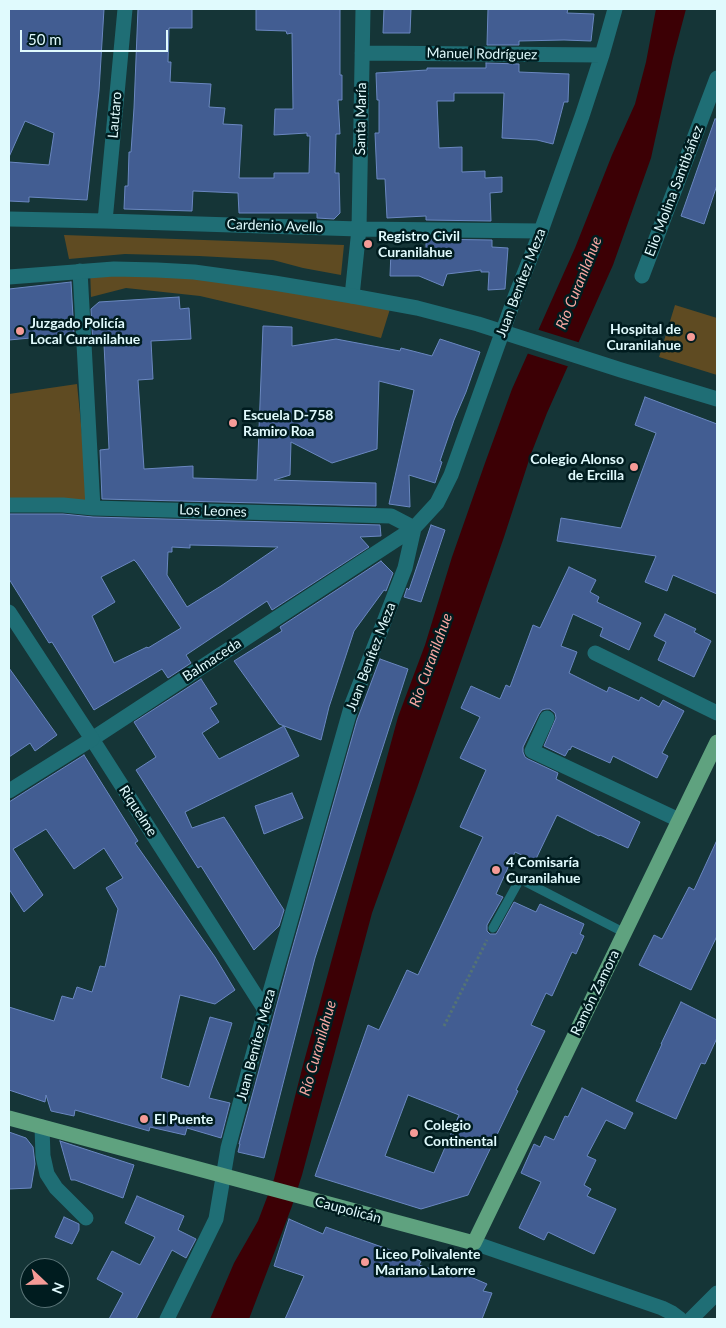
<!DOCTYPE html>
<meta charset="utf-8">
<style>
body{margin:0}
#map{position:relative;width:726px;height:1328px;overflow:hidden;background:#153537;font-family:Lato,sans-serif}
canvas{display:block}
.frame{position:absolute;inset:0;border:10px solid #e0fafd;pointer-events:none}
.north{position:absolute;left:20px;top:1258px;width:50px;height:50px;box-sizing:border-box;background:#001c1f;border:1px solid #5a7578;border-radius:50%;rotate:111deg;font-size:14px;font-weight:700;line-height:20px;text-align:center;color:#e0fafd}
.north::after{content:'';display:block;margin:auto;width:18px;height:22px;background:#f59b97;clip-path:polygon(50% 0,100% 100%,50% 72%,0 100%)}
.scale{position:absolute;left:20px;top:30px;width:148px;height:22px;box-sizing:border-box;border:2px solid #e0fafd;border-top:0;padding-left:6px;font-size:15px;line-height:18px;white-space:nowrap;color:#e0fafd;-webkit-text-stroke:4px #001c1f;paint-order:stroke}
</style>
<div id="map">
<canvas width="726" height="1328"></canvas>
<div class="frame"></div>
<div class="north">N</div>
<div class="scale">50 m</div>
</div>
<script>
const c = document.querySelector('canvas').getContext('2d');
c.lineJoin = 'round';
function paint(path, color) {
  c.fillStyle = color;
  c.fill(path, 'evenodd');
}
function poly(rows) {
  const path = new Path2D();
  for (const r of rows) {
    path.moveTo(r[0], r[1]);
    for (let i = 2; i < r.length; i += 2) path.lineTo(r[i], r[i + 1]);
  }
  return path;
}
function strokePath(path, color, width, dash) {
  c.strokeStyle = color;
  c.lineWidth = width;
  c.lineCap = dash ? 'butt' : 'round';
  c.setLineDash(dash || []);
  c.stroke(path);
}
function label(font, color, halo, rows, align = 'center') {
  c.font = font + ' Lato,sans-serif';
  c.lineWidth = 5;
  c.setLineDash([]);
  c.textBaseline = 'middle';
  c.strokeStyle = halo;
  c.fillStyle = color;
  for (const [text, x, y, turn = 0] of rows) {
    c.save();
    c.translate(x, y);
    c.rotate((+turn || 0) * Math.PI / 180);
    c.textAlign = isNaN(turn) ? turn : align;
    if (halo) c.strokeText(text, 0, 0);
    c.fillText(text, 0, 0);
    c.restore();
  }
}
paint(poly([
 [64,235,344,245,341,275,303,268,273,260,199,256,125,254,69,259],
 [130,262,243,274,390,309,381,338,200,296,126,288,91,297,90,268],
 [675,305,717,318,717,375,659,357],
 [77,384,89,505,9,500,9,394]
]), '#5f4b22');
paint(poly([
 [656,9,686,9,673,58,651,158,613,265,547,413,531,454,504,537,417,788,372,913,302,1175,292,1206,249,1319,210,1319,234,1263,258,1221,274,1179,303,1065,398,717,425,645,452,557,485,463,512,389,575,248,612,155,635,104,646,62]
]), '#3c0005');
paint(poly([
 [536,329,581,343,570,367,526,353]
]), '#153537');
const building = poly([
 [9,9,104,9,99,91,87,200,29,197,29,202,9,201,9,162,49,165,54,133,25,121,9,157,9,9],
 [138,9,192,9,192,28,169,28,168,62,171,62,170,82,211,84,209,107,225,108,223,124,242,125,239,178,274,178,274,173,309,173,310,136,307,136,307,133,274,135,275,109,293,109,292,33,287,34,286,31,256,30,256,9,340,9,340,75,342,75,342,100,338,100,340,134,336,134,335,173,339,173,340,213,334,219,317,218,317,213,239,213,238,193,193,191,192,211,124,209,125,186,128,186,129,152,131,152,134,108,138,9],
 [384,9,411,9,410,33,383,33,384,9],
 [488,9,568,9,567,13,594,14,591,41,564,40,519,41,519,45,487,45,488,9],
 [486,63,519,64,519,72,569,74,568,102,564,102,553,144,537,140,502,138,504,93,454,93,454,101,437,101,439,148,462,147,462,172,485,171,485,178,502,177,502,192,490,193,491,221,426,220,426,216,387,218,385,179,377,179,375,133,379,133,379,100,377,100,376,73,427,70,427,68,486,68,486,63],
 [715,119,717,119,717,185,704,224,681,216,715,119],
 [426,239,492,240,492,247,508,248,505,289,488,290,489,272,481,272,481,270,447,274,443,286,419,276,390,276,391,251,426,252,426,239],
 [71,282,74,334,9,340,9,289,71,282],
 [179,297,180,309,189,308,191,339,151,341,153,379,138,380,144,469,193,466,193,478,257,480,263,326,292,327,292,346,336,339,400,351,401,348,432,356,440,339,480,352,466,392,454,420,440,461,442,462,435,483,409,475,410,507,389,504,414,390,379,381,377,449,332,463,291,442,290,475,274,480,376,483,376,506,102,499,100,450,109,449,104,344,93,345,91,309,99,302,179,297],
 [645,397,717,424,717,594,673,575,667,591,645,582,656,556,557,541,561,518,621,528,656,433,635,425,645,397],
 [9,514,63,514,93,517,380,525,381,536,360,537,369,547,272,610,267,601,186,655,191,663,168,678,162,669,94,710,52,642,49,643,9,579,9,514],
 [190,545,278,547,221,586,187,607,167,575,168,552,172,552,172,547,190,548,190,545],
 [134,560,137,563,181,628,148,648,147,647,114,663,92,616,115,602,101,577,134,560],
 [431,525,445,530,421,602,404,597,407,588,409,590,431,525],
 [381,561,393,573,386,591,384,590,354,631,329,707,321,740,279,724,234,661,282,631,280,627,381,561],
 [569,567,596,580,590,592,599,597,597,602,641,623,629,650,600,636,603,628,573,614,561,646,577,652,569,673,607,692,609,687,639,701,641,697,659,707,663,700,684,711,662,753,668,756,657,778,613,756,610,763,572,746,570,750,569,749,565,756,544,746,556,718,555,713,550,709,546,709,542,710,539,714,523,747,523,752,525,757,528,759,558,773,556,779,640,822,628,848,600,835,599,836,557,815,535,861,515,852,496,894,503,897,487,925,487,931,490,934,496,934,498,931,514,902,536,912,540,904,584,924,580,934,584,936,576,954,572,952,552,996,546,993,531,1025,545,1031,516,1090,518,1091,468,1195,421,1209,315,1176,368,1025,379,1030,407,970,418,975,483,837,460,827,486,770,460,758,480,717,461,708,471,686,500,699,506,685,510,687,533,625,540,628,569,567],
 [408,1095,459,1115,434,1173,385,1156,408,1095],
 [665,614,696,629,694,632,711,641,694,677,658,660,666,642,654,636,665,614],
 [380,659,408,669,315,958,264,1158,238,1152,240,1144,239,1144,289,960,357,720,380,659],
 [9,668,57,735,35,751,30,743,9,757,9,668],
 [201,679,217,704,210,708,219,722,202,733,219,759,284,726,299,756,185,812,192,828,224,817,284,910,279,926,254,950,201,866,198,868,136,770,156,757,134,722,201,679],
 [84,755,138,841,135,843,215,957,235,990,215,1004,180,995,161,1078,189,1087,210,1017,232,1023,209,1098,230,1103,221,1138,187,1128,185,1135,150,1127,149,1131,75,1110,74,1116,51,1111,46,1095,45,1102,9,1090,9,1007,54,1021,62,996,73,999,77,987,92,992,100,966,105,967,118,909,106,888,123,878,104,848,74,869,46,829,13,849,43,895,24,912,9,889,9,802,84,755],
 [292,793,303,818,264,834,255,806,292,793],
 [717,840,717,936,691,990,639,965,654,935,662,939,689,887,694,890,717,840],
 [681,1002,717,1020,717,1038,705,1064,701,1063,676,1119,636,1101,662,1044,661,1044,681,1002],
 [582,1088,633,1113,625,1129,606,1120,587,1156,596,1160,584,1185,591,1189,587,1196,616,1209,594,1254,548,1232,544,1240,519,1228,541,1182,521,1173,534,1144,540,1147,545,1136,554,1140,565,1116,568,1117,582,1088],
 [9,1132,26,1138,33,1147,35,1164,31,1188,9,1189,9,1132],
 [60,1141,134,1165,123,1198,75,1180,71,1180,60,1141],
 [137,1196,184,1216,178,1230,196,1239,186,1258,172,1250,136,1319,109,1319,123,1293,97,1279,112,1251,140,1265,155,1237,125,1223,137,1196],
 [64,1217,79,1224,79,1230,72,1244,55,1237,64,1217],
 [289,1219,323,1234,326,1227,421,1261,419,1265,449,1275,452,1269,487,1284,483,1291,492,1293,482,1319,285,1319,304,1276,274,1266,289,1219]
]);
paint(building, '#425d92');
strokePath(building, '#6a87c0', 1);
strokePath(poly([
 [444,1026,487,940]
]), '#547375', 3, [2.5, 2.5]);
strokePath(poly([
 [493,928,520,879,625,933]
]), '#1f6e75', 9);
strokePath(poly([
 [362,53,602,55],
 [9,219,105,221,359,229,541,231],
 [105,221,125,9],
 [80,271,93,508],
 [642,276,717,78],
 [352,296,359,229,363,9],
 [9,505,63,505,93,508,391,516,414,528],
 [595,653,717,713],
 [547,718,532,751,679,820],
 [265,1010,92,739,414,528],
 [42,1127,43,1156,47,1174,56,1188,86,1218],
 [167,1319,216,1219,228,1148,265,1010,352,704,405,568,414,528,437,503,451,475,515,297,541,231,582,116,602,55,615,9],
 [691,1319,717,1293]
]), '#1f6e75', 15);
strokePath(poly([
 [9,277,114,269,157,270,194,272,274,283,352,296,417,308,478,324,621,370,717,399],
 [9,612,92,739,9,791],
 [474,1243,662,1308,672,1313,680,1319]
]), '#1f6e75', 15);
strokePath(poly([
 [9,1118,474,1243,717,742]
]), '#5fa27f', 15);
for (const [x, y, r, color] of [
 [368,244,5,"#f59b97"],
 [20,331,5,"#f59b97"],
 [691,337,5,"#f59b97"],
 [233,423,5,"#f59b97"],
 [634,467,5,"#f59b97"],
 [496,870,5,"#f59b97"],
 [144,1119,5,"#f59b97"],
 [414,1133,5,"#f59b97"],
 [365,1262,5,"#f59b97"]
]) {
  const dot = new Path2D();
  dot.arc(x, y, r, 0, 2 * Math.PI);
  c.fillStyle = color;
  c.fill(dot);
  strokePath(dot, '#001c1f', 2);
}
label('14px', '#e0fafd', '#001c1f', [
 ["Manuel Rodríguez",482,54,1],
 ["Lautaro",115,115,-85],
 ["Santa María",361,119,-89],
 ["Elio Molina Santibáñez",674,191,-69],
 ["Cardenio Avello",275,226,2],
 ["Juan Benítez Meza",521,283,-69],
 ["Los Leones",213,511,2],
 ["Juan Benítez Meza",371,657,-69],
 ["Balmaceda",212,660,-33],
 ["Riquelme",138,811,57],
 ["Ramón Zamora",595,993,-64],
 ["Juan Benítez Meza",256,1045,-75],
 ["Caupolicán",348,1210,15]
]);
label('bold 14px', '#e0fafd', '#001c1f', [
 ["Registro Civil",378,236],
 ["Curanilahue",378,252],
 ["Juzgado Policía",30,323],
 ["Local Curanilahue",30,339],
 ["Hospital de",681,329,"right"],
 ["Curanilahue",681,345,"right"],
 ["Escuela D-758",243,415],
 ["Ramiro Roa",243,431],
 ["Colegio Alonso",624,459,"right"],
 ["de Ercilla",624,475,"right"],
 ["4 Comisaría",506,862],
 ["Curanilahue",506,878],
 ["El Puente",154,1119],
 ["Colegio",424,1125],
 ["Continental",424,1141],
 ["Liceo Polivalente",375,1254],
 ["Mariano Latorre",375,1270]
], 'left');
label('italic 15px', '#f7a7a2', '#001c1f', [
 ["Río Curanilahue",579,283,-68],
 ["Río Curanilahue",431,660,-70],
 ["Río Curanilahue",318,1048,-74]
]);
</script>
